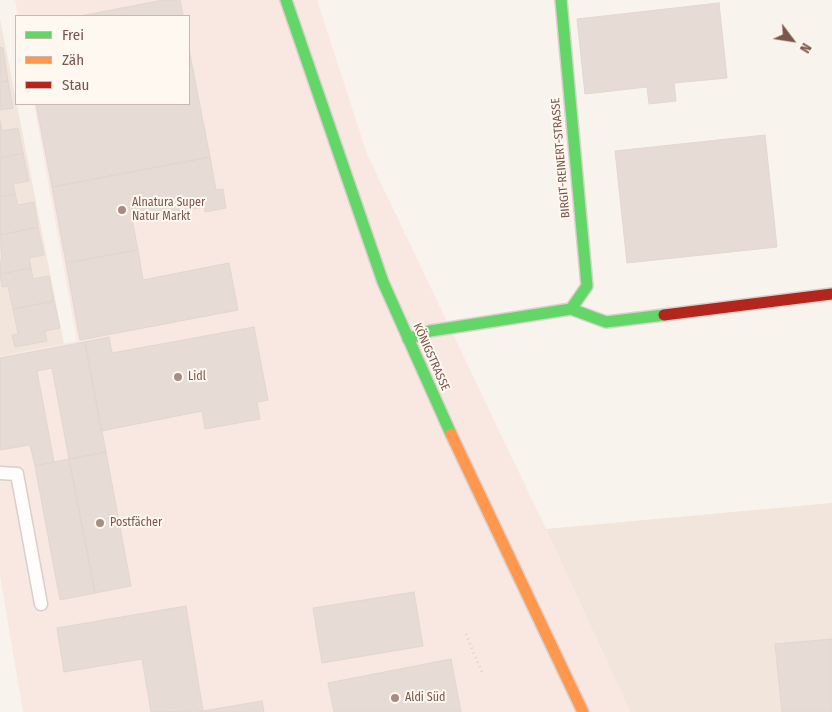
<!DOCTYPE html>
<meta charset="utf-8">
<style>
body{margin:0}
#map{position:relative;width:832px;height:712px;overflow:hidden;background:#f9f3ee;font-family:"Fira Sans Condensed",sans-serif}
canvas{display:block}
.legend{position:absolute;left:15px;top:15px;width:175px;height:90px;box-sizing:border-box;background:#fff8f1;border:1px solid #cab7af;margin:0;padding:6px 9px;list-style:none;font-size:15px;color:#7a564b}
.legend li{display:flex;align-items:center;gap:10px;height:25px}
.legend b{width:25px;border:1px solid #cab7af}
.north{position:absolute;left:767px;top:15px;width:50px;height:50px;-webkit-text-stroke:4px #fff8f1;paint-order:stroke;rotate:121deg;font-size:14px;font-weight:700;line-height:20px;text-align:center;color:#7a564b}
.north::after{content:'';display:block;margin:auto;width:18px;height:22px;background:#7a564b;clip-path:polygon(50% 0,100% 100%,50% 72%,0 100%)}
</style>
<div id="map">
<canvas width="832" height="712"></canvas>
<ul class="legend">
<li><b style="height:6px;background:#63d668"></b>Frei</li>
<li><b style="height:6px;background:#ff974d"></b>Zäh</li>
<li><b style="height:6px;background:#b3261e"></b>Stau</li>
</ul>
<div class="north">N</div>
</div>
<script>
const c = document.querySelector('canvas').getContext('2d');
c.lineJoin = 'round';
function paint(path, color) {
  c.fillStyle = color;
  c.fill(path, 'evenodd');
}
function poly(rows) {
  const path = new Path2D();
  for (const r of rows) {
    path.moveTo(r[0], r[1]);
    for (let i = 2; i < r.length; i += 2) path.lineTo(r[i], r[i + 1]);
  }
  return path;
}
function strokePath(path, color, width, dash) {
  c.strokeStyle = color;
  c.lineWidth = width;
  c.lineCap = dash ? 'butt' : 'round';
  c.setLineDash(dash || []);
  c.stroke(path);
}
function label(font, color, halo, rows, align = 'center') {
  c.font = font + ' "Fira Sans Condensed",sans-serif';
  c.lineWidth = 4;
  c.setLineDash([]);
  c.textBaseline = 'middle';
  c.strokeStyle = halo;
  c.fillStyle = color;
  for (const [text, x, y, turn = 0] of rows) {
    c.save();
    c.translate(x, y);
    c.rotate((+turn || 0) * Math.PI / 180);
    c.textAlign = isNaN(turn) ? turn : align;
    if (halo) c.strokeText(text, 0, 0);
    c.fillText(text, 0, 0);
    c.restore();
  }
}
paint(poly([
 [0,19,64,344,0,356],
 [832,503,832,712,630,712,546,529]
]), '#f2e5dc');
paint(poly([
 [15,0,317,0,367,154,546,529,630,712,23,712,0,575,0,356,77,341,34,104,189,104,189,16,18,16]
]), '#f9e7e2');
const building = poly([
 [163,0,180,0,183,16,80,16,163,0],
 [719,3,727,78,674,83,676,101,649,104,647,87,585,94,577,19,719,3],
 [0,47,3,48,8,81,0,82,0,47],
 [189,48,192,65,189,65,189,48],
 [189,65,192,65,210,157,52,187,36,104,189,104,189,65],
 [8,81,13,108,0,110,0,82,8,81],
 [0,121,2,131,18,128,23,153,0,158,0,121],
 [765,135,777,247,627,263,615,151,765,135],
 [23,153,29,181,13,184,15,194,0,197,0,158,23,153],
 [210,157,216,190,223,189,226,208,205,212,204,207,132,220,138,250,66,263,52,187,210,157],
 [15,194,18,205,34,202,38,227,0,235,0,197,15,194],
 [38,227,44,255,29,258,31,268,0,274,0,261,2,261,0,235,38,227],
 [138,250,143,280,229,263,238,310,80,340,66,263,138,250],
 [31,268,33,279,49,276,54,301,13,309,8,286,2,287,0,274,31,268],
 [54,301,60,328,45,331,47,341,15,347,12,335,18,334,13,309,54,301],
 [254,327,268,400,257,402,260,419,205,429,202,411,101,431,85,342,109,337,112,353,254,327],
 [85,342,106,452,69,459,52,368,37,371,54,462,35,466,30,445,0,450,0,358,85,342],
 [106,452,131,586,95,593,69,459,106,452],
 [69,459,95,593,60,600,35,466,69,459],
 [414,592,423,646,322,663,313,608,414,592],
 [186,606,203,711,151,712,142,659,64,672,57,628,186,606],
 [832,639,832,712,782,712,775,644,832,639],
 [451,659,461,712,334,712,328,683,451,659],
 [262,701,264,712,197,712,203,711,262,701]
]);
paint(building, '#e6dbd5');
strokePath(building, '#e2d6d0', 1);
const lane = poly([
 [0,473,17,474,41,604]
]);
const fast = poly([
 [286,0,383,282,451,434],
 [561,0,587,286,571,309],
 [408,339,430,331,571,309,606,322,664,315]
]);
const slow = poly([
 [451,434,583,712]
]);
const jam = poly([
 [664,315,832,294]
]);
strokePath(lane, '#d8cfca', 15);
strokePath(fast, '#dad0cc', 14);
strokePath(slow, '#dad0cc', 14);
strokePath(jam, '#dad0cc', 14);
strokePath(poly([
 [466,634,483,675]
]), '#dbd1ce', 3, [1, 4]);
strokePath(lane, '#fefdfc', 12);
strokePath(fast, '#63d668', 11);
strokePath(slow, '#ff974d', 11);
strokePath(jam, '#b3261e', 11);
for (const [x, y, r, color] of [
 [122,210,5,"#a68d84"],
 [178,377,5,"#a68d84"],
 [100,523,5,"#a68d84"],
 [395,698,5,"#a68d84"]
]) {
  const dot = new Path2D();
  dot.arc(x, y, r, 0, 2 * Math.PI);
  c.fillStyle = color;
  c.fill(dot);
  strokePath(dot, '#fff8f1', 2);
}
label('12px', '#7a564b', '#fff8f1', [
 ["BIRGIT-REINERT-STRASSE",561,158,-95],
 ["KÖNIGSTRASSE",431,357,66]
]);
label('12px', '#7a564b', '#fff8f1', [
 ["Alnatura Super",132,203],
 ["Natur Markt",132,217],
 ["Lidl",188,377],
 ["Postfächer",110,523],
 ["Aldi Süd",405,698]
], 'left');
</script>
